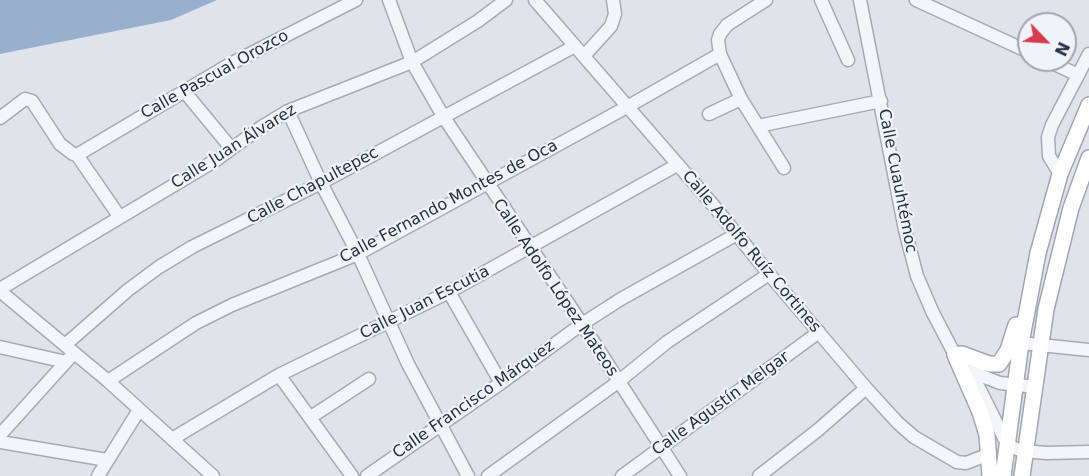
<!DOCTYPE html>
<meta charset="utf-8">
<style>
body{margin:0}
#map{position:relative;width:1089px;height:476px;overflow:hidden;background:#e0e4ea;font-family:"DejaVu Sans",sans-serif}
canvas{display:block}
.north{position:absolute;left:1017px;top:12px;width:60px;height:60px;box-sizing:border-box;background:#f0f3f8;border:2px solid #a0a5b0;border-radius:50%;rotate:115deg;font-size:16px;font-weight:700;line-height:24px;text-align:center;color:#273044}
.north::after{content:'';display:block;margin:auto;width:21px;height:27px;background:#db3a4d;clip-path:polygon(50% 0,100% 100%,50% 72%,0 100%)}
</style>
<div id="map">
<canvas width="1089" height="476"></canvas>
<div class="north">N</div>
</div>
<script>
const c = document.querySelector('canvas').getContext('2d');
c.lineJoin = 'round';
function paint(path, color) {
  c.fillStyle = color;
  c.fill(path, 'evenodd');
}
function poly(rows) {
  const path = new Path2D();
  for (const r of rows) {
    path.moveTo(r[0], r[1]);
    for (let i = 2; i < r.length; i += 2) path.lineTo(r[i], r[i + 1]);
  }
  return path;
}
function strokePath(path, color, width, dash) {
  c.strokeStyle = color;
  c.lineWidth = width;
  c.lineCap = dash ? 'butt' : 'round';
  c.setLineDash(dash || []);
  c.stroke(path);
}
function label(font, color, halo, rows, align = 'center') {
  c.font = font + ' "DejaVu Sans",sans-serif';
  c.lineWidth = 4.5;
  c.setLineDash([]);
  c.textBaseline = 'middle';
  c.strokeStyle = halo;
  c.fillStyle = color;
  for (const [text, x, y, turn = 0] of rows) {
    c.save();
    c.translate(x, y);
    c.rotate((+turn || 0) * Math.PI / 180);
    c.textAlign = isNaN(turn) ? turn : align;
    if (halo) c.strokeText(text, 0, 0);
    c.fillText(text, 0, 0);
    c.restore();
  }
}
paint(poly([
 [0,0,217,0,171,20,0,54]
]), '#98b0ce');
const minor = poly([
 [389,0,412,62,443,116,582,324,680,476],
 [535,0,713,205,769,274,866,388,898,423,914,437,957,462,966,463,990,454],
 [821,0,848,60],
 [860,0,905,230,917,276,933,313,955,355,977,384,1004,438,1012,447,1022,451,1047,453,1089,452],
 [916,0,1029,52],
 [720,54,741,99,784,168],
 [584,56,611,26,615,14,613,0],
 [1046,60,1078,75],
 [184,91,231,148],
 [288,111,321,183,358,254,408,364,468,476],
 [709,114,741,99],
 [0,118,25,99,32,101,60,144,73,154,77,155,119,216],
 [758,126,881,101],
 [77,155,232,63,356,0],
 [1060,174,1049,156,1048,137,1052,125,1089,54],
 [0,289,216,160,260,128,288,111,412,62,478,21,506,0],
 [0,291,108,381,213,476],
 [449,292,501,383],
 [1021,343,1089,350],
 [65,345,128,290,159,267,192,247,321,183,575,46],
 [0,347,66,362],
 [967,366,982,376,1000,383,1035,387],
 [279,375,352,476],
 [108,381,196,323,232,305,358,254,627,107,720,54,718,40,720,34,727,25,766,0],
 [311,417,369,379],
 [0,435,74,353],
 [172,439,279,375,449,292,677,165],
 [0,442,107,460],
 [98,476,139,410],
 [367,476,501,383,582,324,621,299,737,234],
 [488,476,618,382,667,342,769,274],
 [622,476,819,332],
 [759,476,818,430,866,388]
]);
const major = poly([
 [990,476,987,435,980,412,955,355,962,354,989,364,999,364,1008,350,1016,325],
 [1003,476,1021,343,1038,253,1060,174,1089,105],
 [1022,476,1046,309,1071,208,1089,158]
]);
strokePath(minor, '#a5aab5', 15);
strokePath(major, '#9ea7b7', 18);
strokePath(minor, '#f3f5f8', 12);
strokePath(major, '#fff', 15);
label('16px', '#273044', '#f0f3f8', [
 ["Calle Pascual Orozco",215,75,-29],
 ["Calle Juan Álvarez",234,147,-32],
 ["Calle Cuauhtémoc",897,181,79],
 ["Calle Chapultepec",313,186,-28],
 ["Calle Fernando Montes de Oca",449,202,-28],
 ["Calle Adolfo Ruíz Cortines",751,252,50],
 ["Calle Adolfo López Mateos",555,288,56],
 ["Calle Juan Escutia",425,303,-27],
 ["Calle Francisco Márquez",474,400,-35],
 ["Calle Agustín Melgar",721,404,-36]
]);
</script>
